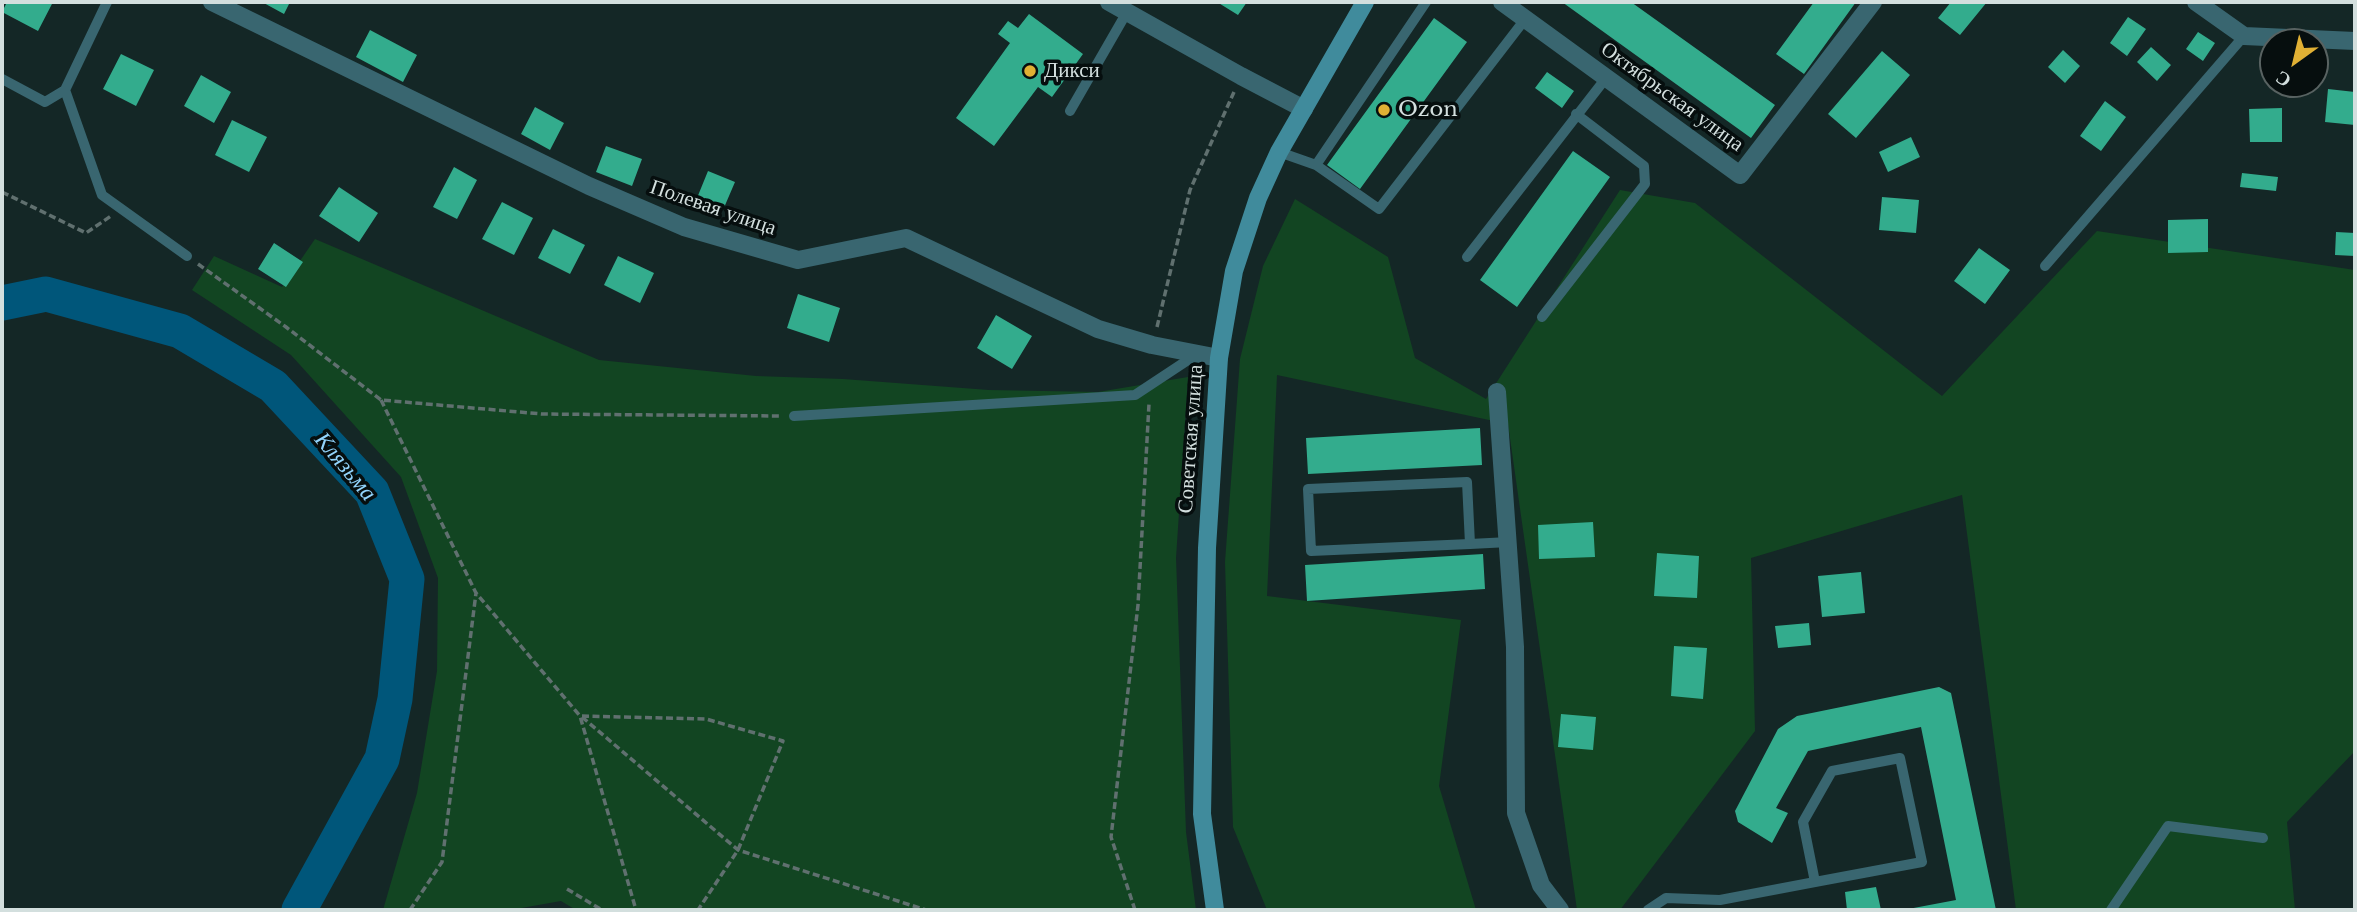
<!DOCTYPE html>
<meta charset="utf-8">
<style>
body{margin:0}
#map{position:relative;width:2357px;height:912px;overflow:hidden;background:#142726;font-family:"Libre Baskerville",serif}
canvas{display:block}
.frame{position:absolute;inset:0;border:4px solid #d3dfde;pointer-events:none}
.north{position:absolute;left:2259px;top:28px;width:70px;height:70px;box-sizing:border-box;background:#060e0e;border:2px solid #586261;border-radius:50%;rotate:214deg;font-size:19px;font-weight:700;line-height:28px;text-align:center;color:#d3dfde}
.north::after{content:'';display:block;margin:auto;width:24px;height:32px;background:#e0b034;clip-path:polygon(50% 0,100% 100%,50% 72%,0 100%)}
</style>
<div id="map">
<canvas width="2357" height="912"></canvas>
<div class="frame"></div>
<div class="north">С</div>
</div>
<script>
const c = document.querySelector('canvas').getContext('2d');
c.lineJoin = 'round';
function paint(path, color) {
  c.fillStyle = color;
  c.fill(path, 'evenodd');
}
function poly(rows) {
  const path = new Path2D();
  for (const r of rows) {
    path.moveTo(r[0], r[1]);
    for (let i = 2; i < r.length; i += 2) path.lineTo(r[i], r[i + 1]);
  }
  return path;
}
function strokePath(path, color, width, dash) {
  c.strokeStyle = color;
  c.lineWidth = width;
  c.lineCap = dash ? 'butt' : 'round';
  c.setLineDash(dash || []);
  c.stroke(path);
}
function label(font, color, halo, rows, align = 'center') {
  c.font = font + ' "Libre Baskerville",serif';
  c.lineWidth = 7;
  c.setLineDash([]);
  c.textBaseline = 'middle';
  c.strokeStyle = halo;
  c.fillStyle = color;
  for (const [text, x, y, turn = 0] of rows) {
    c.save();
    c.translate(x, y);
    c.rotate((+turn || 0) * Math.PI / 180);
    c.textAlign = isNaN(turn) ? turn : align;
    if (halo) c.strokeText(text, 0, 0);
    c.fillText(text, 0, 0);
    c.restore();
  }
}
paint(poly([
 [1620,190,1695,203,1942,396,2097,231,2355,270,2355,751,2287,822,2295,910,2016,910,1962,495,1751,558,1755,731,1620,910,1577,910,1508,424,1277,375,1267,596,1461,620,1439,786,1476,910,1267,910,1233,827,1225,562,1240,359,1263,266,1295,199,1388,257,1415,358,1486,399],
 [315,239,599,360,756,376,843,379,989,390,1098,392,1188,377,1176,558,1186,832,1196,910,576,910,561,901,510,910,383,910,417,793,437,671,438,578,401,477,291,355,192,290,214,256,282,287]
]), '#124522');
strokePath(poly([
 [2,303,46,294,180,331,273,386,372,492,407,579,395,699,382,759,299,910]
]), '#00567a', 35);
paint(poly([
 [7,2,53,2,38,31,2,12],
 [262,2,290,2,284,14],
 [1217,2,1247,2,1238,15],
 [1562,2,1631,2,1775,105,1751,138],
 [1814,2,1856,2,1804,74,1776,54],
 [1951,2,1987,2,1960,35,1938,18],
 [1029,14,1083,54,1052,97,1038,87,994,146,956,118,1010,43,998,34,1008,21,1018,28],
 [2128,17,2146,29,2127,56,2110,43],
 [1434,18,1467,42,1360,189,1327,165],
 [370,30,417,55,403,82,356,57],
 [2198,32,2215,43,2203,61,2186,49],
 [2151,47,2171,65,2157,81,2137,62],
 [2063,50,2080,66,2065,83,2048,67],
 [1882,51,1910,75,1856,138,1828,114],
 [121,54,154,70,136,106,103,89],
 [1547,72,1574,91,1562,108,1535,88],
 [201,75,231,92,214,123,184,106],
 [2328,89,2355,92,2355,125,2325,122],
 [2105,101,2126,117,2101,151,2080,136],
 [535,107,564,123,550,150,521,134],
 [2282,108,2282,142,2250,142,2249,109],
 [232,120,267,137,249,172,215,155],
 [1911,137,1920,157,1888,172,1879,152],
 [606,146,642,159,632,186,596,172],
 [1573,151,1610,177,1517,307,1480,280],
 [454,167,477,180,457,219,433,207],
 [708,171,735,182,723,210,697,198],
 [2242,173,2278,177,2276,191,2240,187],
 [339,187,378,213,359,242,319,216],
 [1882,197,1919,200,1916,233,1879,230],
 [502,202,533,218,514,255,482,239],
 [2208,219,2208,252,2168,253,2168,220],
 [553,229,585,245,570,274,538,258],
 [2336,232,2355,233,2355,256,2335,255],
 [274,243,303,262,286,287,258,269],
 [1979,248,2010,270,1985,304,1954,281],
 [618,256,654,273,640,303,604,285],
 [798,294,840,308,829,342,787,328],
 [996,315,1032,336,1012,369,977,348],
 [1480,428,1482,465,1308,474,1306,438],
 [1593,522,1595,557,1539,559,1538,525],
 [1657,553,1699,556,1697,598,1654,596],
 [1483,554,1485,589,1307,601,1305,565],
 [1861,572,1865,613,1822,617,1818,576],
 [1809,623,1811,645,1778,648,1775,626],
 [1674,646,1707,648,1703,699,1671,696],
 [1939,687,1951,693,1996,910,1903,910,1956,900,1921,727,1808,751,1776,808,1788,813,1772,843,1738,822,1735,811,1778,729,1797,716],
 [1561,714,1596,717,1593,750,1558,747],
 [1876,887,1881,910,1847,910,1845,892]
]), '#33ac8d');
strokePath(poly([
 [2,192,86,233,111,216],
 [198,264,286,327,381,400,542,414,782,416],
 [1157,327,1190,190,1234,92],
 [381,400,476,593,580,716,636,910],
 [582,716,706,719,783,741,738,850,698,910],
 [582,717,738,850,926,910],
 [567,889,602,910],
 [410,910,442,862,476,593],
 [1135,910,1111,837,1138,605,1149,404]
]), '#60706f', 3.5, [7, 3.5]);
strokePath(poly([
 [2,79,45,102,65,90,107,2],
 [65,90,102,195,187,256],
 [1070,111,1127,12],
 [1279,152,1316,165,1379,209,1526,18],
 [1316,165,1426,2],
 [1467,257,1606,78],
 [2045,266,2244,36],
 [1542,317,1645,184,1644,166,1576,114],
 [794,416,1135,395,1197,354],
 [1470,544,1467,482,1308,489,1311,551,1470,544,1509,542],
 [1648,910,1666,898,1720,900,1815,882,1922,862,1900,758,1832,771,1803,822,1815,882],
 [2111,910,2168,826,2263,838]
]), '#396670', 10);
strokePath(poly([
 [212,2,589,186,684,227,798,260,906,238,1098,329,1152,345,1219,358],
 [1109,2,1241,76,1304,109],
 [1502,2,1740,175,1873,2],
 [2196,2,2244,36,2355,41],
 [1497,392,1515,647,1516,813,1541,885,1560,910]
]), '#396670', 18);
strokePath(poly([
 [1215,910,1202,814,1207,548,1219,358,1234,271,1258,198,1279,152,1365,2]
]), '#408b9c', 18);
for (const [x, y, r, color] of [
 [1030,71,7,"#e0b034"],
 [1384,110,7,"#e0b034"]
]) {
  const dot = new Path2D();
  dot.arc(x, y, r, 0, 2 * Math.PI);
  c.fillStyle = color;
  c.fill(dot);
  strokePath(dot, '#060e0e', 2.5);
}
label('21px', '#d3dfde', '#060e0e', [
 ["Дикси",1044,71],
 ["Ozon",1398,110]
], 'left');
label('21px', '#d3dfde', '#060e0e', [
 ["Октябрьская улица",1672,97,36],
 ["Полевая улица",713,208,19],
 ["Советская улица",1191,439,-86]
]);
label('italic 23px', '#92d4fc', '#060e0e', [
 ["Клязьма",345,467,50]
]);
</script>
